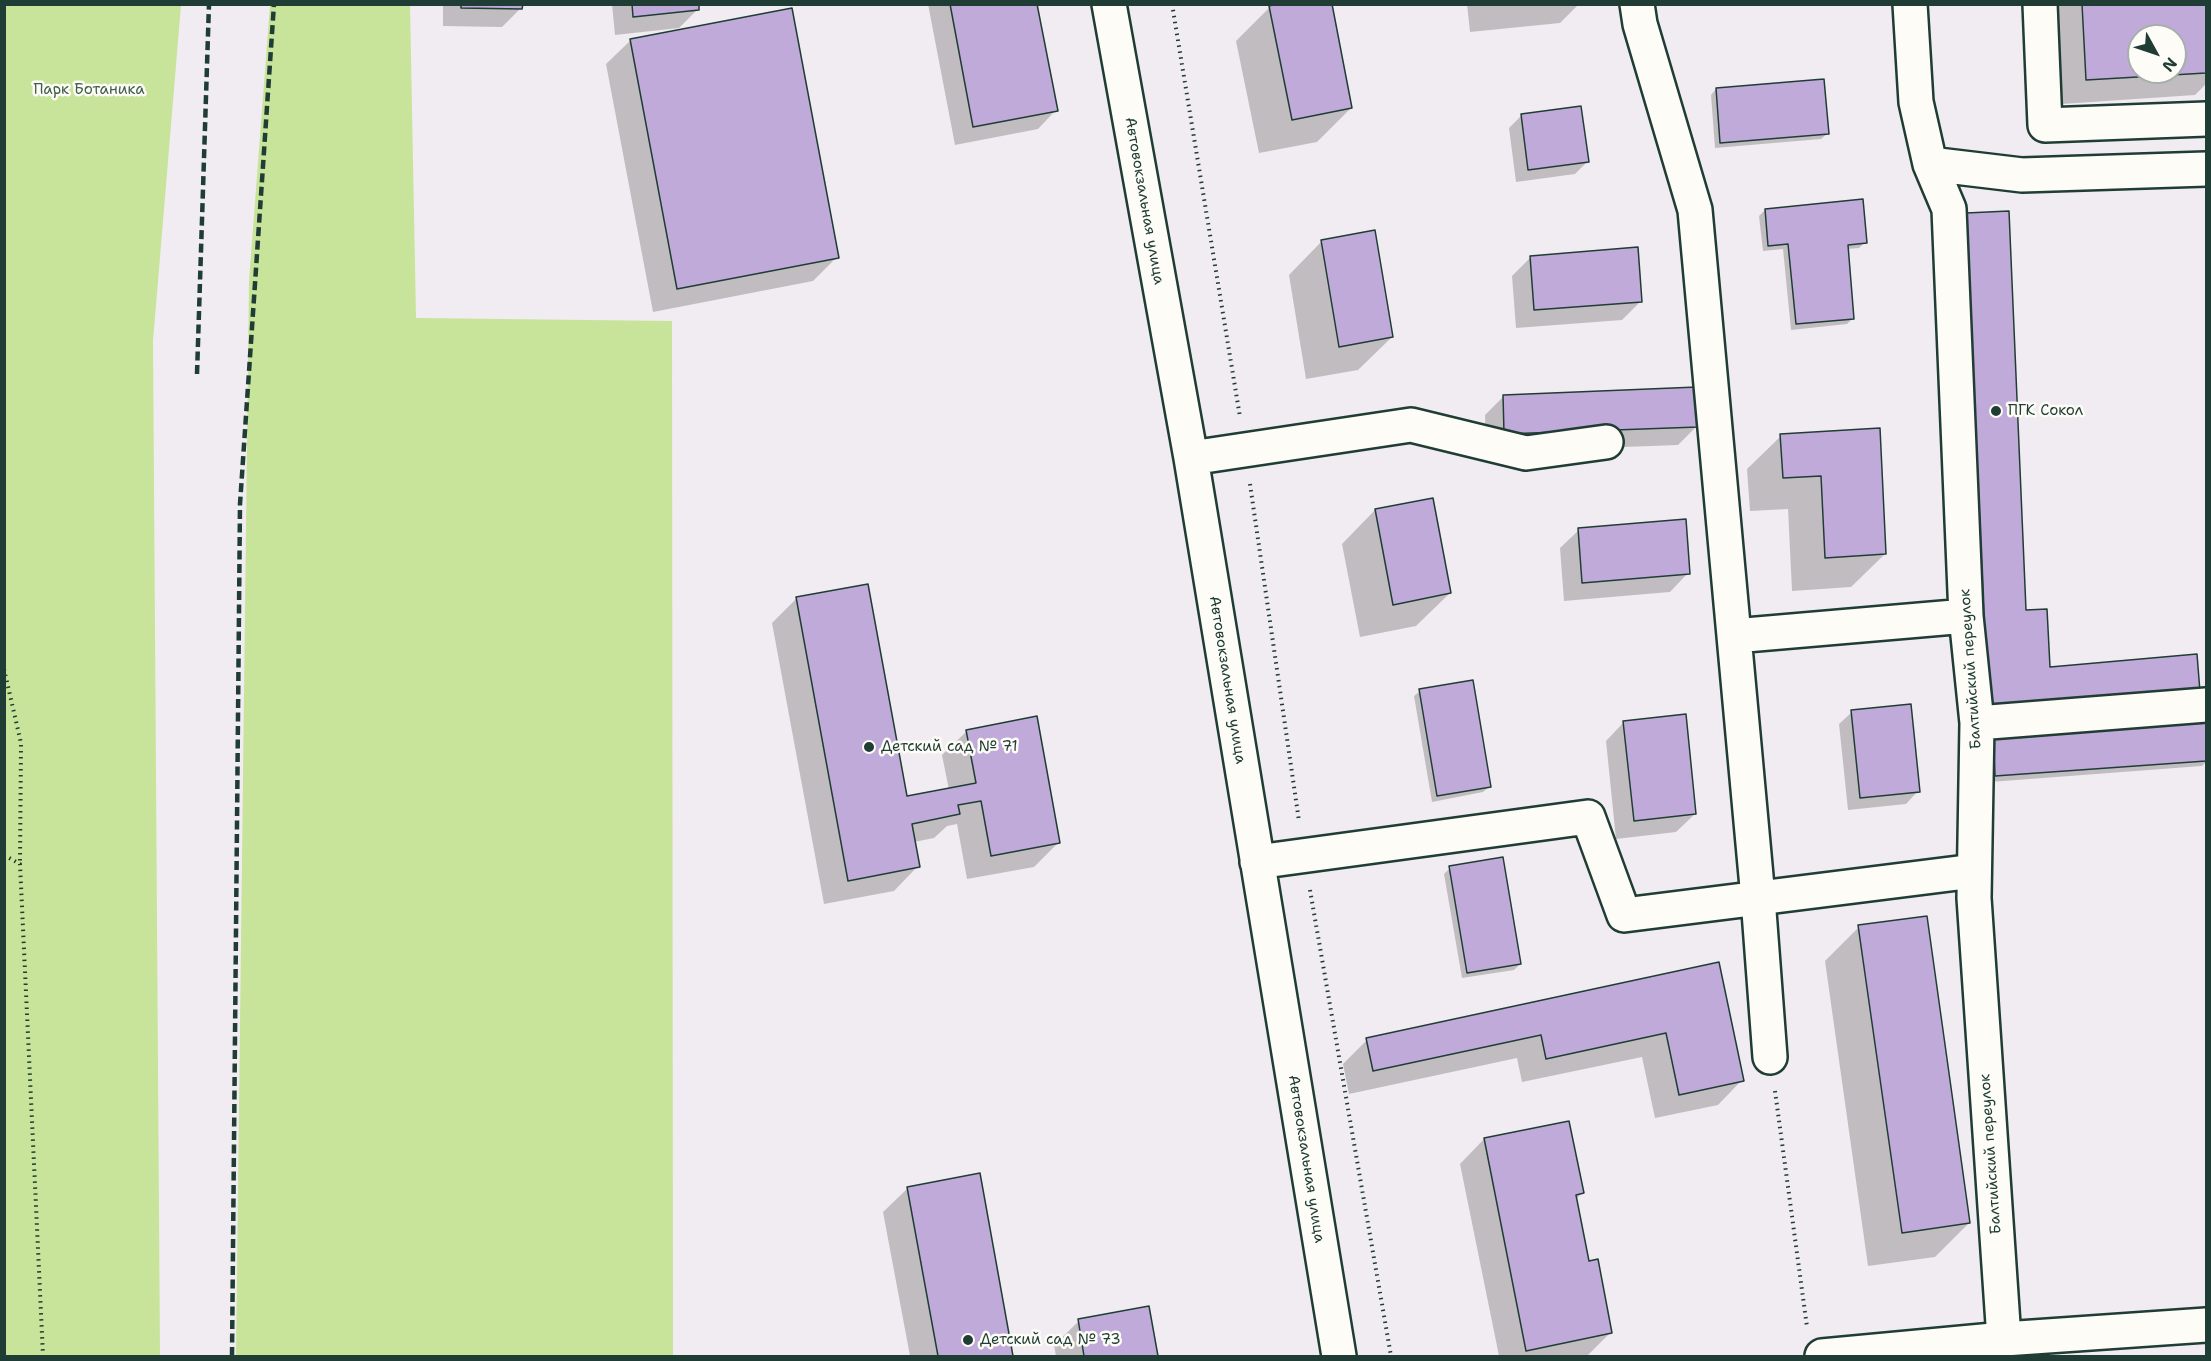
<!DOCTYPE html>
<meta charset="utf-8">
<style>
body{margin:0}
#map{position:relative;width:2211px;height:1361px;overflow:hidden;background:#f1ecf1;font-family:"Shantell Sans",sans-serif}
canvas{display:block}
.frame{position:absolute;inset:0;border:6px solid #1f3d34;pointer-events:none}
.north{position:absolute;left:2127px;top:24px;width:60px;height:60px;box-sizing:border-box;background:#fdfcf7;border:2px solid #a4b0a9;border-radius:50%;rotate:130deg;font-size:16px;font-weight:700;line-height:24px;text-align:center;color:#1f3d34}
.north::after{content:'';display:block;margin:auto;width:21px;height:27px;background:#1f3d34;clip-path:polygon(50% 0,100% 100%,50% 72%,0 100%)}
</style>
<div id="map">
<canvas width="2211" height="1361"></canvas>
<div class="frame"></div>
<div class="north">N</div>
</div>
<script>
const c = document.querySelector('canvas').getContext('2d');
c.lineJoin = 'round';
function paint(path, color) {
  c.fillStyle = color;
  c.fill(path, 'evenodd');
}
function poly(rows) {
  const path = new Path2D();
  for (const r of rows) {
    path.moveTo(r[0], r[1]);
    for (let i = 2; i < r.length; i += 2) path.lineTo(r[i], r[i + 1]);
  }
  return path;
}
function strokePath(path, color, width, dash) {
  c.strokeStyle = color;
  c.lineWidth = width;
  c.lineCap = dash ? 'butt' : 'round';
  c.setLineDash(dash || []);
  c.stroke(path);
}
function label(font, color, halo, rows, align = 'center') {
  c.font = font + ' "Shantell Sans",sans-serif';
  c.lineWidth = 5;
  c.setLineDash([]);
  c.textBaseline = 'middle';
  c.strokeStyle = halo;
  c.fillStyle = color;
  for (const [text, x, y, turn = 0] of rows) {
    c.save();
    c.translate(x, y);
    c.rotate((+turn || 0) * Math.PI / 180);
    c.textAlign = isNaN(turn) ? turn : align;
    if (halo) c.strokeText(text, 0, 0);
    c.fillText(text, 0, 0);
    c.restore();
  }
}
paint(poly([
 [5,4,181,5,153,341,160,1356,5,1356],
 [270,5,410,5,416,318,672,321,673,1356,236,1356,249,281]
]), '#c8e39a');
paint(poly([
 [443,4,521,4,521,8,502,27,443,26],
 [612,4,697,4,698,9,679,28,615,35],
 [928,4,1036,4,1056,110,1038,129,955,145],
 [1467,4,1579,4,1560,23,1470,32],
 [2056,4,2206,4,2206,84,2195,95,2062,104],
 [2139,36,2175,36,2175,72,2139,72],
 [1270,7,1351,108,1317,142,1259,153,1236,41],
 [631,40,837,257,813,281,653,312,606,64],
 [1716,89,1827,134,1821,139,1715,148,1711,95],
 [1521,116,1587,162,1575,174,1516,182,1509,128],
 [1765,210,1865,242,1859,248,1847,249,1853,318,1847,324,1791,330,1783,249,1763,251,1759,216],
 [2007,213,1982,714,1961,220,1967,214],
 [1322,241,1392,337,1358,370,1306,379,1289,275],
 [1531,257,1641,301,1622,320,1516,328,1512,276],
 [1504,396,1697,426,1678,445,1486,452,1485,415],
 [1878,430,1885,554,1851,587,1792,591,1788,509,1750,511,1747,469,1781,436],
 [1375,510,1450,593,1416,626,1360,637,1342,544],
 [1579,530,1688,573,1670,592,1564,601,1560,548],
 [796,599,906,798,949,790,942,755,967,731,1058,843,1034,867,967,879,957,824,947,826,934,838,914,842,918,866,894,891,824,904,772,623],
 [1420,691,1489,787,1483,792,1432,802,1414,696],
 [1852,712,1918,791,1906,804,1848,810,1839,724],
 [1624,722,1695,814,1676,832,1616,839,1606,741],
 [2206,723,2206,762,2202,766,1990,782,1988,745,1993,739],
 [1450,868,1520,964,1514,970,1462,978,1444,874],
 [1859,927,1969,1223,1935,1257,1868,1266,1825,961],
 [1717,964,1742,1080,1718,1105,1655,1118,1642,1057,1522,1082,1517,1058,1349,1094,1343,1064,1367,1040],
 [1568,1123,1582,1193,1575,1200,1588,1262,1611,1332,1587,1356,1499,1356,1460,1164,1484,1139],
 [978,1175,1012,1356,910,1356,883,1212,908,1188],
 [1147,1308,1156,1356,1056,1356,1054,1345,1079,1321]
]), '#0003');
const building = poly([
 [461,4,523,4,522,9,461,8,461,4],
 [632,4,699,4,699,10,633,17,632,4],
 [950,4,1037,4,1058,111,973,127,950,4],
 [1276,4,1332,4,1352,108,1292,120,1269,6,1276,4],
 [2082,4,2206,4,2206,73,2086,80,2082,4],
 [2139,36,2175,36,2175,72,2139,72,2139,36],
 [792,8,839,258,677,289,630,39,792,8],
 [1824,79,1829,134,1720,143,1716,88,1824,79],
 [1581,106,1589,162,1528,170,1521,114,1581,106],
 [1863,199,1867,243,1848,245,1854,319,1796,324,1788,244,1768,246,1765,209,1863,199],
 [2009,211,2026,610,2047,609,2050,667,2197,654,2200,692,1988,709,1966,213,2009,211],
 [1375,230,1393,337,1339,347,1321,240,1375,230],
 [1638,247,1642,302,1534,310,1530,256,1638,247],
 [1697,387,1698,427,1504,434,1503,395,1697,387],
 [1880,428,1886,554,1825,558,1821,476,1783,478,1780,434,1880,428],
 [1433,498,1451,593,1393,605,1375,509,1433,498],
 [1686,519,1690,574,1582,583,1578,528,1686,519],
 [868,584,907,796,976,783,966,730,1037,716,1060,843,991,856,981,801,958,805,960,814,912,824,920,867,848,881,796,597,868,584],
 [1473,680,1491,787,1437,796,1419,689,1473,680],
 [1911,704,1920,792,1860,798,1851,710,1911,704],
 [1686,714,1696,814,1634,821,1623,721,1686,714],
 [2206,722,2206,761,1995,776,1993,737,2206,722],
 [1503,857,1521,964,1467,973,1449,866,1503,857],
 [1927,916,1970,1223,1902,1233,1858,925,1927,916],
 [1719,962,1744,1081,1679,1095,1666,1033,1546,1059,1541,1035,1373,1071,1366,1038,1719,962],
 [1569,1121,1584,1193,1576,1195,1589,1261,1598,1259,1612,1333,1526,1351,1484,1138,1569,1121],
 [980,1173,1013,1356,938,1356,907,1187,980,1173],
 [1149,1306,1158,1356,1084,1356,1078,1319,1149,1306]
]);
paint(building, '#c0aad9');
strokePath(building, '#1f3d34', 1.5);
const minor = poly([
 [1109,4,1191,458,1339,1356],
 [1637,4,1640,24,1695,210,1758,898,1770,1057],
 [1910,4,1916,102,1930,164,1949,209,1966,616,1977,723,1974,898,2004,1339],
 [2040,4,2045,125,2206,119],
 [1930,164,2022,175,2206,169],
 [1191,458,1411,425,1526,453,1606,442],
 [1734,636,1966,616],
 [1977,723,2206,705],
 [1257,862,1588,817,1624,915,1974,871],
 [1822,1356,2004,1339,2206,1325]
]);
strokePath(minor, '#1f3d34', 38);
strokePath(poly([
 [1172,4,1240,417],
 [1250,484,1299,821],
 [4,669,21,743,20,864],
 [4,855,20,864,43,1356],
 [1310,890,1391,1356],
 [1775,1091,1807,1327]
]), '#1f3d34', 4, [1.5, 4.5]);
strokePath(minor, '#fdfcf7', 33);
strokePath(poly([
 [197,374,209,4],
 [232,1356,240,504,274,4]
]), '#1f3d34', 4.5, [9, 4.5]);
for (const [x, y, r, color] of [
 [1996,411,6,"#1f3d34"],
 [869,747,6,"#1f3d34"],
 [968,1340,6,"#1f3d34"]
]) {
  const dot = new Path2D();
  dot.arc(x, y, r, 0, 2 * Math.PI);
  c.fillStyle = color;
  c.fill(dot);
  strokePath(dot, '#fdfcf7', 2);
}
label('15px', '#415e48', '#fdfcf7', [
 ["Парк Ботаника",89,90]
]);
label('15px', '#1f3d34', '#fdfcf7', [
 ["Автовокзальная улица",1144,201,80],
 ["Балтийский переулок",1971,669,-94],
 ["Автовокзальная улица",1227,680,81],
 ["Балтийский переулок",1991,1154,-94],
 ["Автовокзальная улица",1306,1159,81]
]);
label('15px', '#1f3d34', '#fdfcf7', [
 ["ПГК Сокол",2008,411],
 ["Детский сад № 71",881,747],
 ["Детский сад № 73",980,1340]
], 'left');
</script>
